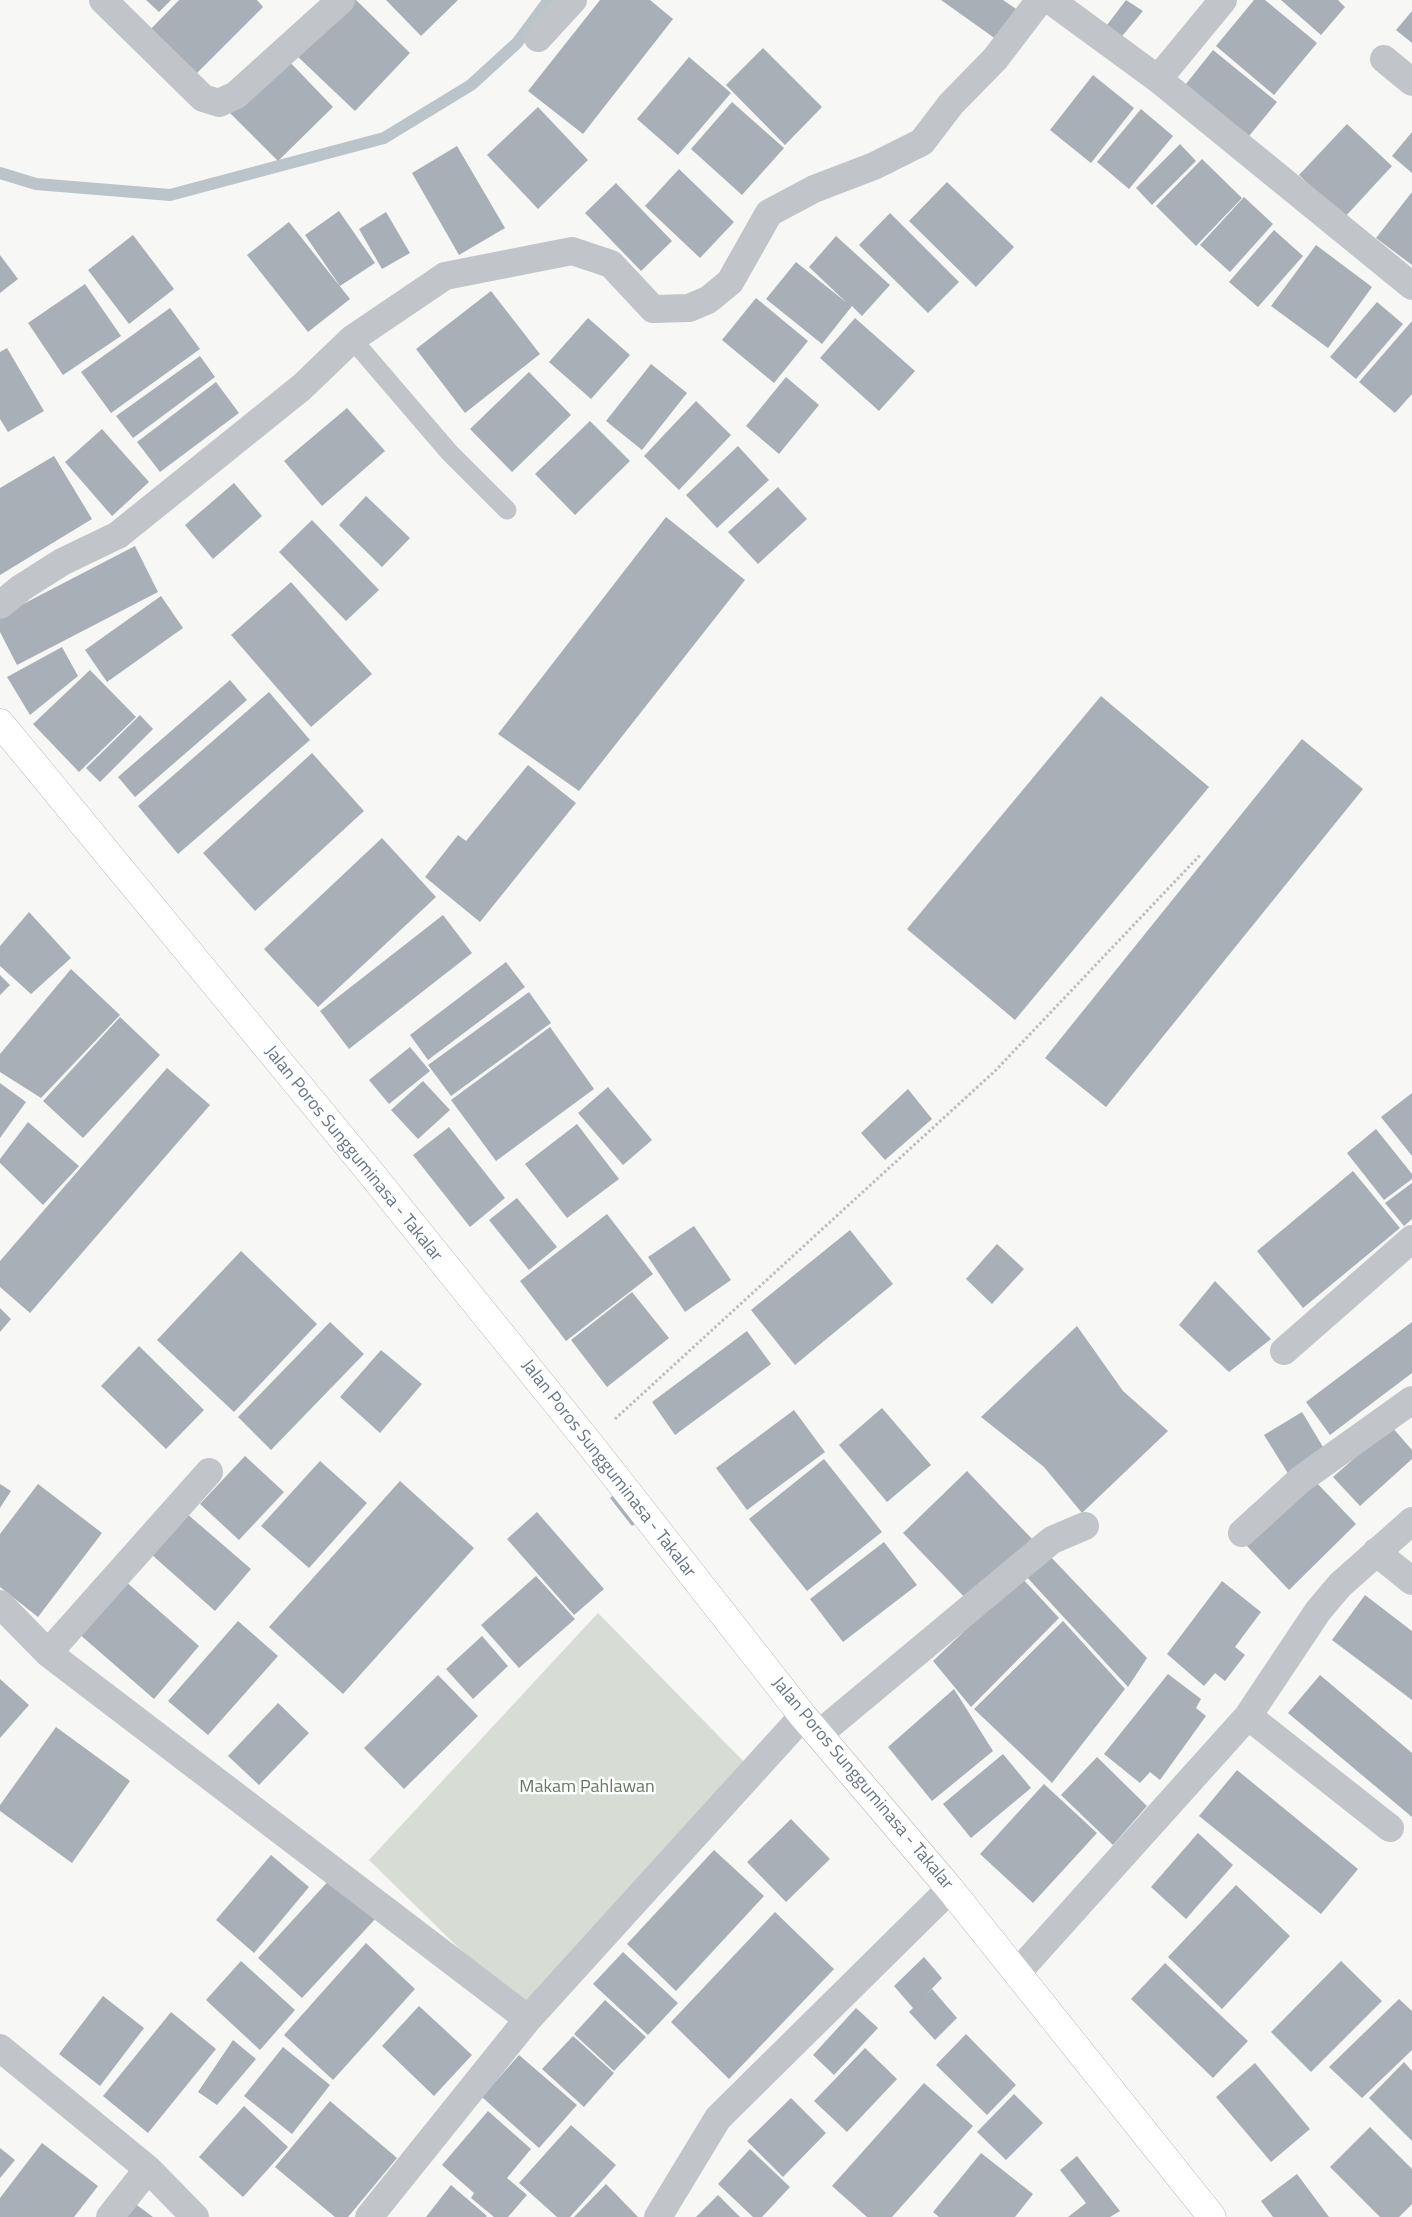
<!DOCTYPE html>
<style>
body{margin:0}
canvas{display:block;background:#f7f7f5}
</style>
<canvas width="1412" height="2217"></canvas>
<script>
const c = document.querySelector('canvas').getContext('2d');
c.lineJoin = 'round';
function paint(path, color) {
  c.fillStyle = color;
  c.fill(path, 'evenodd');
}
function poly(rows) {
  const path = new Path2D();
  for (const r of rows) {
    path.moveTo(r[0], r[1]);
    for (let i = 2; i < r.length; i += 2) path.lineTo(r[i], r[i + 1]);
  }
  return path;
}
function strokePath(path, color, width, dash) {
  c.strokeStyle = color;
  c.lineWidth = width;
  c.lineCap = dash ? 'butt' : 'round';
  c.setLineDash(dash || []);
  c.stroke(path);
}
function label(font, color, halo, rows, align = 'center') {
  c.font = font + ' "Titillium Web",sans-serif';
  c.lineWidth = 5;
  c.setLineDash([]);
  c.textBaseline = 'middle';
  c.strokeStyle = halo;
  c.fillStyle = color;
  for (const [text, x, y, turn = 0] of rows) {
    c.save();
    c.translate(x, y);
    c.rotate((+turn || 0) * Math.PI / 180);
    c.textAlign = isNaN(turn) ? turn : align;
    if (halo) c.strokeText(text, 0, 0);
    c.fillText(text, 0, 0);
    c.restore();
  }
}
paint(poly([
 [598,1613,754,1772,525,2013,369,1860]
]), '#d7dcd4');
strokePath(poly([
 [0,173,36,184,170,195,384,138,471,85,517,43,549,0]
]), '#bac4c9', 12);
paint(poly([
 [146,0,171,0,159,12],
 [179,0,257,0,263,7,192,78,147,33],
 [347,0,356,0,410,53,355,111,295,54],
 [386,0,458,0,421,36],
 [600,0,650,0,673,19,583,134,528,91],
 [941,0,1003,0,1022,13,1000,42],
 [1126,0,1143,11,1118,41,1104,29],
 [1254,0,1265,0,1317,43,1274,95,1216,46],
 [1281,0,1338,0,1345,7,1321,35],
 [1412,11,1412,43,1396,30],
 [763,48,822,107,785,145,726,85],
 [1213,50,1277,102,1245,141,1182,89],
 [285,57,333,107,278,161,229,112],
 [689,57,731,93,678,155,637,119],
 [1093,75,1134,108,1091,163,1050,130],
 [732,102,784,148,742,195,691,149],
 [538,107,588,160,538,209,487,155],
 [1141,109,1173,136,1129,189,1097,162],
 [1347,124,1392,166,1344,218,1299,175],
 [1412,132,1412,173,1392,156],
 [1180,144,1196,161,1152,205,1136,188],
 [457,146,505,228,459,255,412,173],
 [1202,159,1242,198,1196,246,1156,206],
 [679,169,734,222,700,258,645,206],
 [947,182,1014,247,976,287,909,221],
 [616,183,672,241,641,271,585,213],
 [1412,192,1412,265,1376,238],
 [1244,197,1273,224,1230,272,1200,245],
 [339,211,375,263,340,286,305,235],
 [386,212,410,253,382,269,359,229],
 [890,213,959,282,928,313,859,245],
 [289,222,350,299,308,332,247,255],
 [1274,230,1303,256,1258,307,1229,282],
 [133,235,174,289,129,324,88,270],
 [836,236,890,285,862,316,852,306,822,344,766,299,796,262,847,303,809,267],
 [1316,245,1372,287,1328,348,1271,306],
 [0,255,18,279,0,293],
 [85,284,121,336,63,375,28,323],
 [491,291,540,354,465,413,416,349],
 [756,298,808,341,774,383,722,340],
 [1377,302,1403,324,1356,379,1330,357],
 [170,308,200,349,111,413,81,372],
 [588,318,630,355,591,399,549,362],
 [855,318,915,371,879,411,820,358],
 [1412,321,1412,394,1395,413,1359,382],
 [7,348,44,411,8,432,0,419,0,352],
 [200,356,215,377,133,438,116,416],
 [651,364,687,393,642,450,606,421],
 [529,372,571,415,512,472,470,429],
 [786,377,819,405,779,454,746,426],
 [216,382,239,413,160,472,137,442],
 [696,401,731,435,679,490,644,456],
 [347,408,385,451,322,506,284,461],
 [590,421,630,461,575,515,535,474],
 [102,429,149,482,112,516,65,462],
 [738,446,769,480,717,528,686,495],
 [54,456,92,519,0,575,0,488],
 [234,483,262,516,213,559,185,525],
 [778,487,807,519,758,564,728,532],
 [366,496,410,538,382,567,339,525],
 [666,517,745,580,579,791,498,734],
 [312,520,379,590,346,621,279,552],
 [135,546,158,592,17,665,0,632,0,616],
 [291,582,372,674,311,727,231,635],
 [161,596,183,628,107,682,85,650],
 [62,647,78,676,30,715,7,677],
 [90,670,136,717,79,772,33,724],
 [230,680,247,700,135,797,118,777],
 [269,692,310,740,178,854,138,806],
 [1101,696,1209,787,1015,1020,907,929],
 [140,715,153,729,100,782,86,768],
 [1302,739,1363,789,1106,1107,1045,1058],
 [312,753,364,811,255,911,203,853],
 [528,765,576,803,480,922,425,877,458,835,466,841],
 [382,838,436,897,318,1007,264,949],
 [29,912,71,958,31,994,0,966,0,946],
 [443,915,472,953,349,1049,320,1011],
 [506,962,525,987,428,1060,410,1035],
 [71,969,120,1015,41,1098,0,1072,0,1054],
 [0,975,10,985,0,995],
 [529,992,551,1023,451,1096,428,1065],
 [120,1017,160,1055,83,1138,43,1101],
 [550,1027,594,1089,496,1161,451,1100],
 [410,1047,430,1071,389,1104,369,1080],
 [167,1068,210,1105,30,1313,0,1287,0,1261],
 [423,1081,450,1110,418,1139,391,1110],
 [0,1083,26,1102,0,1138],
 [608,1087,652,1140,623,1165,578,1113],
 [908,1089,932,1119,885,1160,861,1133],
 [1412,1093,1412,1156,1381,1117],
 [28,1122,79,1166,43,1205,0,1163,0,1159],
 [577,1124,619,1179,567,1218,525,1164],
 [449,1127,505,1198,470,1227,413,1155],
 [1376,1129,1412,1174,1412,1179,1384,1200,1347,1153],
 [1353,1171,1400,1228,1303,1308,1257,1251],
 [1412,1183,1412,1219,1404,1226,1385,1203],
 [517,1198,557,1247,529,1270,489,1220],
 [607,1214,653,1274,566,1341,520,1281],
 [694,1226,731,1280,685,1312,648,1257],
 [850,1230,893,1284,795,1365,751,1310],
 [997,1244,1024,1269,992,1304,966,1279],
 [241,1251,317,1324,234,1412,157,1340],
 [1215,1281,1271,1339,1229,1372,1179,1325],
 [632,1292,669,1338,607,1387,571,1340],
 [0,1308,11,1319,0,1332],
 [330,1322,364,1354,271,1450,238,1417],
 [1412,1322,1412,1373,1330,1435,1306,1402],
 [1077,1326,1123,1391,1168,1431,1082,1513,1044,1467,981,1417],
 [747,1331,771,1364,675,1435,652,1402],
 [139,1346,204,1410,166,1449,101,1386],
 [381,1350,422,1384,380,1433,340,1397],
 [882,1408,931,1465,887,1502,839,1445],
 [794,1410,825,1452,747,1510,716,1468],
 [1302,1412,1326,1452,1289,1475,1264,1435],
 [1391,1426,1412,1450,1412,1459,1360,1506,1333,1477],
 [245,1456,284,1492,239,1540,200,1504],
 [824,1459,882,1532,807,1591,749,1519],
 [320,1461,367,1503,309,1568,261,1526],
 [967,1471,1034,1541,970,1603,903,1533],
 [1314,1480,1356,1524,1289,1590,1246,1545],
 [400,1481,474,1548,343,1694,269,1627],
 [0,1484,11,1491,0,1508],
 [38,1484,102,1533,38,1617,0,1587,0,1534],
 [617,1492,641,1520,632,1526,610,1498],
 [537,1512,604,1589,574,1615,507,1539],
 [186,1513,251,1569,215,1611,151,1554],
 [884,1542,917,1585,843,1642,810,1599],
 [1047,1553,1147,1658,1128,1687,1024,1574],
 [536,1576,575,1619,519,1668,481,1625],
 [1021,1577,1059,1618,971,1707,933,1661],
 [124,1580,199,1646,154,1699,78,1633],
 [1222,1581,1261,1612,1235,1647,1245,1655,1225,1681,1215,1673,1204,1686,1167,1654],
 [1365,1595,1412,1631,1412,1700,1332,1640],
 [238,1621,278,1656,208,1735,168,1701],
 [1063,1621,1125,1689,1052,1783,974,1709],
 [482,1636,508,1666,473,1699,446,1669],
 [1168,1674,1201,1699,1196,1708,1206,1716,1160,1780,1150,1772,1140,1783,1104,1754],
 [438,1675,478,1716,404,1789,364,1748],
 [1320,1675,1412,1753,1412,1817,1288,1713],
 [0,1679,29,1705,0,1738],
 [954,1689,993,1751,932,1801,888,1747],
 [278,1703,309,1733,259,1785,228,1756],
 [56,1727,130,1781,72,1863,0,1811,0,1805],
 [1003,1754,1031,1788,971,1838,943,1804],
 [1097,1757,1147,1806,1113,1845,1061,1795],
 [1237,1770,1358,1869,1321,1914,1199,1816],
 [1044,1784,1097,1833,1033,1903,980,1854],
 [791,1819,830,1859,786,1902,747,1862],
 [1198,1833,1233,1865,1186,1919,1151,1887],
 [714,1850,764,1896,676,1991,627,1944],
 [271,1855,309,1887,254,1953,216,1920],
 [333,1876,377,1917,302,1998,258,1958],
 [1236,1885,1290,1936,1222,2009,1168,1957],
 [775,1912,834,1969,729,2079,671,2022],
 [366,1943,415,1989,333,2080,284,2035],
 [623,1952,678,2003,648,2035,593,1984],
 [924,1957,942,1978,926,1995,932,1989,957,2018,935,2040,909,2012,913,2008,894,1986],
 [241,1961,295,2010,260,2050,206,2000],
 [1341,1961,1382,2001,1311,2072,1271,2032],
 [1165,1963,1248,2041,1213,2078,1131,1999],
 [103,1996,144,2028,100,2086,59,2054],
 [1399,1999,1412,2011,1412,2050,1362,2098,1329,2067],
 [605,2000,646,2037,614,2071,574,2034],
 [419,2006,472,2055,434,2096,382,2046],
 [856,2008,878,2028,834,2075,813,2055],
 [171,2012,216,2049,148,2133,103,2096],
 [966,2034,1016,2085,987,2115,936,2065],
 [573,2036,614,2073,584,2107,542,2069],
 [233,2040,256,2059,217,2105,198,2092],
 [283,2047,330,2085,292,2134,244,2096],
 [865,2048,897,2079,847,2132,814,2101],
 [519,2055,577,2105,539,2148,482,2097],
 [1404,2062,1412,2071,1412,2141,1369,2098],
 [1255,2063,1310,2129,1271,2162,1216,2097],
 [924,2083,973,2126,892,2217,867,2217,832,2186],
 [1014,2094,1043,2123,1006,2160,977,2132],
 [791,2098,826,2133,783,2177,747,2141],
 [330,2101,397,2158,348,2217,335,2217,275,2167],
 [244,2106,288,2147,243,2197,199,2157],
 [488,2111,531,2149,507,2178,527,2195,508,2217,494,2217,471,2198,474,2193,442,2165],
 [571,2125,616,2165,570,2217,557,2217,519,2183],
 [1370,2127,1412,2169,1412,2204,1399,2217,1380,2217,1330,2167],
 [42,2143,98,2186,74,2217,0,2217,0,2198],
 [0,2148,15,2160,0,2178],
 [750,2149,790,2187,762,2217,753,2217,718,2184],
 [981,2153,1033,2194,1015,2217,939,2217,933,2212],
 [1077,2156,1120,2211,1110,2217,1068,2217,1086,2203,1060,2170],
 [1297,2174,1329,2217,1273,2217,1261,2201],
 [606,2184,638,2217,574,2217],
 [451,2185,487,2216,486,2217,426,2217],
 [718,2195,740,2217,696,2217],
 [130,2200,153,2217,118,2217]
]), '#a8afb6');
const highway = poly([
 [0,723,361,1161,589,1443,803,1716,950,1889,1212,2217]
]);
strokePath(highway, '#b4b7bb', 29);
strokePath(poly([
 [615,1419,996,1070,1201,854]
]), '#bbbdc0', 3, [2.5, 2.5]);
strokePath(poly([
 [352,339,449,452,507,510]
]), '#c1c4c8', 19);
strokePath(poly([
 [103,0,203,98,219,103,236,95,341,0],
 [1050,0,1158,79,1412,286],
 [538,38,573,0],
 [1384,59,1412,82],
 [1158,79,1223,0],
 [0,605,21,588,62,562,118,535,302,387,352,339,445,276,572,251,611,264,653,309,689,308,708,300,730,282,769,213,814,189,874,166,922,142,951,104,995,59,1040,0],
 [1284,1351,1412,1239],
 [1242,1533,1300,1480,1412,1400],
 [1376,1552,1412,1581],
 [0,1604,48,1653,528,2019],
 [48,1653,209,1472],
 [1248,1716,1390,1828],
 [819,1734,1052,1540,1085,1526],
 [1017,1973,1248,1716,1318,1611,1340,1585,1412,1521],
 [0,2048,148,2169,110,2217],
 [148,2169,195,2217],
 [369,2217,528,2019,803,1716],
 [658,2217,718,2118,950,1889]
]), '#c1c4c8', 28);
strokePath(highway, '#fff', 28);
label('18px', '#687685', '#fff', [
 ["Jalan Poros Sungguminasa - Takalar",353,1154,51],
 ["Jalan Poros Sungguminasa - Takalar",608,1469,52],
 ["Jalan Poros Sungguminasa - Takalar",862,1784,50]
]);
label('18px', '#667762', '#fff', [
 ["Makam Pahlawan",587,1788]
]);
</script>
